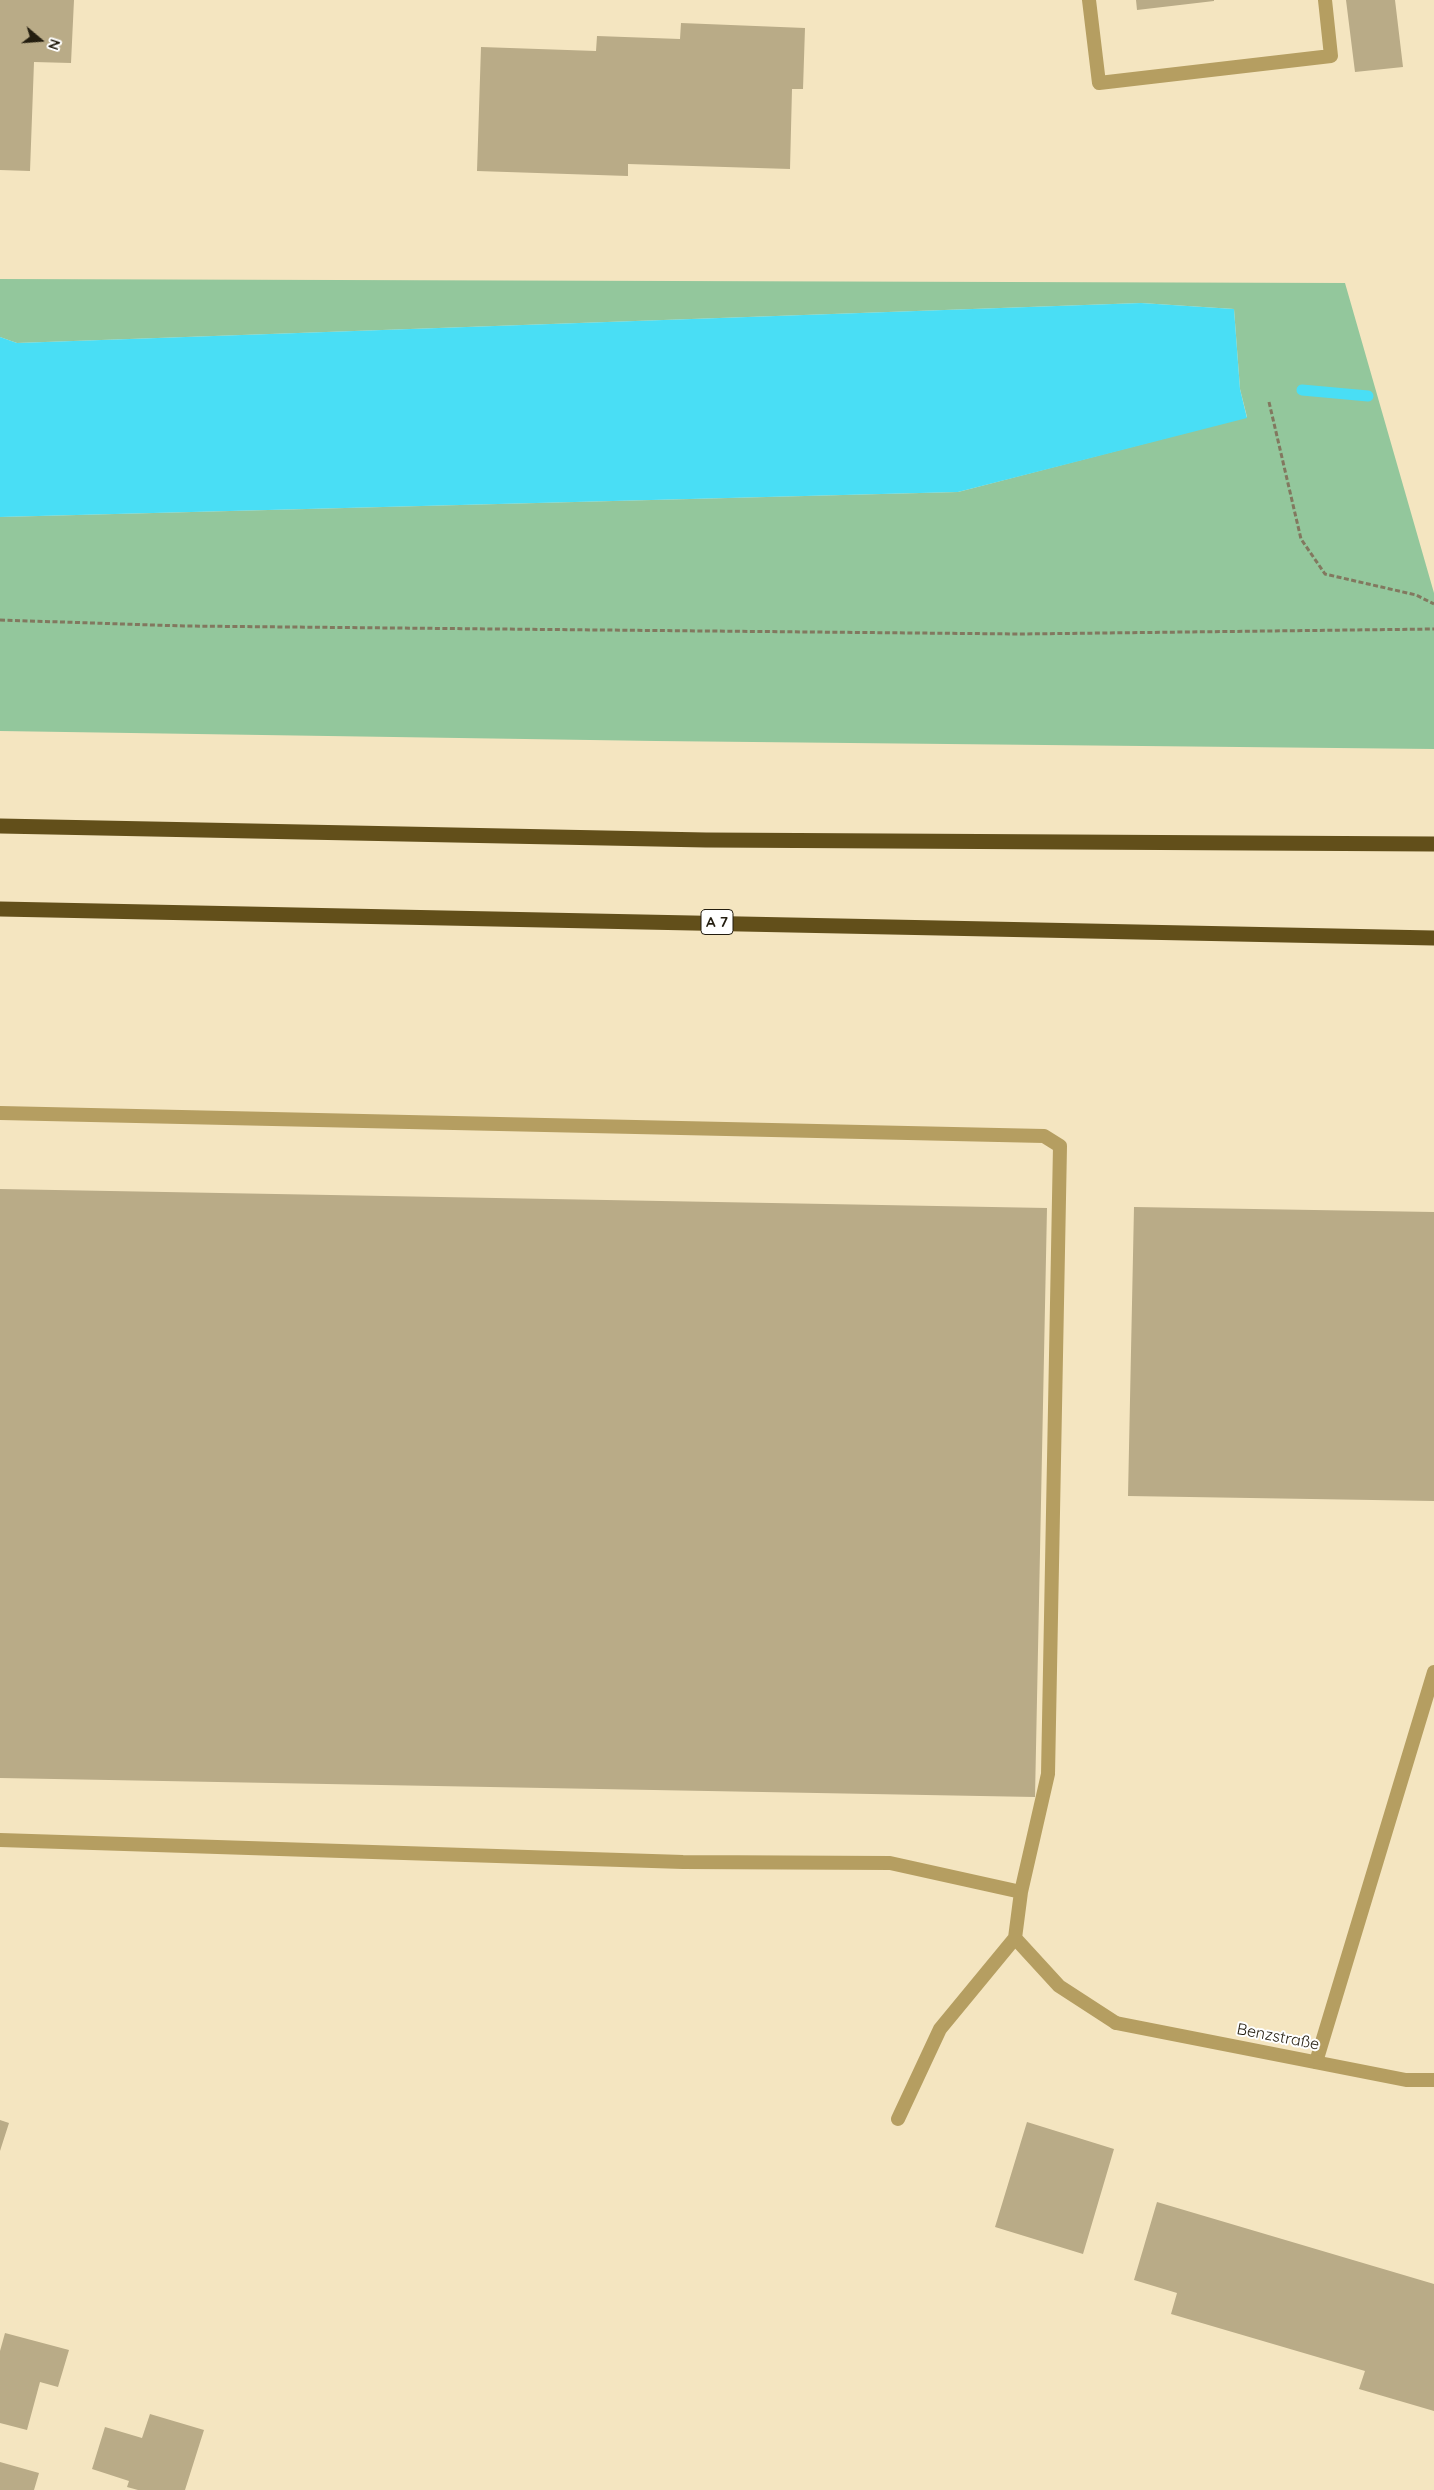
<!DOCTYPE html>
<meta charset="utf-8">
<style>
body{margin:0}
#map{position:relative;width:1434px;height:2490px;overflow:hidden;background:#f4e5c0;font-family:Quicksand,sans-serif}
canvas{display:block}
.north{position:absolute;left:15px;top:15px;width:50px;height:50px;-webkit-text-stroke:4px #fff;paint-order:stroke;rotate:108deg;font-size:14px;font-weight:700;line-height:20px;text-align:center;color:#231d0f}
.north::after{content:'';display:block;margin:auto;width:18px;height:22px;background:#231d0f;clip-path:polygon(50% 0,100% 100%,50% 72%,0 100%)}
</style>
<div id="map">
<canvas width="1434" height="2490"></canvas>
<div class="north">N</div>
</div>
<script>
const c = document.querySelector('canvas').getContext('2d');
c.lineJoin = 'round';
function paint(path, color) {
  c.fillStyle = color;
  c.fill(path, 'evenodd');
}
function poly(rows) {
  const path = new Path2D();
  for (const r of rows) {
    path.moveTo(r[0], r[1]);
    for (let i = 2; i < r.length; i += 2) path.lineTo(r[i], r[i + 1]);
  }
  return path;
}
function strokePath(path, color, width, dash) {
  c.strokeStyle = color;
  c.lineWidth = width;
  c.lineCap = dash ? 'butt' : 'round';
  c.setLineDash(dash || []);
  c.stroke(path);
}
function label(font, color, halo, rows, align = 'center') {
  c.font = font + ' Quicksand,sans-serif';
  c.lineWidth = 4;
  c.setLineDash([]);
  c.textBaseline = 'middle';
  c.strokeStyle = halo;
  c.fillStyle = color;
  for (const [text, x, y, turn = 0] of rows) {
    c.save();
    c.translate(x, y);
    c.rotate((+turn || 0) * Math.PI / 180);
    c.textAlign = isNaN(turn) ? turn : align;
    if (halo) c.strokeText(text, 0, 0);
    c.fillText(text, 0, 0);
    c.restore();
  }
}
paint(poly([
 [0,279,1345,283,1434,593,1434,749,656,741,0,731,0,517,958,492,1247,417,1240,389,1234,309,1141,303,17,343,0,337]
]), '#93c79c');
paint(poly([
 [1141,303,1234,309,1240,389,1247,418,958,492,0,517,0,337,17,343]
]), '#49def5');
strokePath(poly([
 [1302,390,1368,396]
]), '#49def5', 11);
paint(poly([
 [0,0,74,0,71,63,34,62,30,171,0,170],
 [1136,0,1214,0,1214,1,1137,10],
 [1346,0,1395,0,1403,67,1355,72],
 [681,23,805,28,803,89,792,89,790,169,628,164,628,176,477,171,481,47,596,51,597,36,680,39],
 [0,1189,1047,1208,1035,1797,0,1778],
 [1134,1207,1434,1212,1434,1501,1128,1496],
 [0,2120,9,2123,0,2151],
 [1027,2122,1114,2149,1083,2254,995,2227],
 [1157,2202,1434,2284,1434,2411,1359,2389,1365,2371,1171,2314,1177,2293,1134,2280],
 [5,2333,69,2350,58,2387,40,2382,27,2430,0,2423,0,2351],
 [150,2414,204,2430,185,2490,138,2490,127,2487,129,2481,92,2469,105,2427,142,2438],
 [0,2462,39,2473,34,2490,0,2490]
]), '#b9ab87');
strokePath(poly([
 [1269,402,1301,539,1325,574,1416,595,1434,604],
 [0,620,184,626,1021,634,1434,629]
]), '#82785f', 3, [5, 2.5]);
strokePath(poly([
 [1089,0,1099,83,1331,56,1325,0],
 [0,1113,1044,1136,1060,1146,1048,1774,1021,1892,1015,1938,1059,1986,1116,2023],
 [0,1840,683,1862,890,1863,1021,1892],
 [1316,2062,1434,1672],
 [898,2119,940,2029,1015,1938]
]), '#b59e61', 14);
strokePath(poly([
 [1116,2023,1406,2080,1434,2080]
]), '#b59e61', 14);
strokePath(poly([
 [0,826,706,840,1434,844],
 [0,909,1434,938]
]), '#624f1a', 15);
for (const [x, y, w] of [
 [717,922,32]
]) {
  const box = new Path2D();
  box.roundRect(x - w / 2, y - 12.5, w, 25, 4);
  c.fillStyle = '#fff';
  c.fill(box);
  strokePath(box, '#231d0f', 1);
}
label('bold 15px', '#231d0f', null, [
 ["A 7",717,922]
]);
label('16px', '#231d0f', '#fff', [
 ["Benzstraße",1278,2037,11]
]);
</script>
